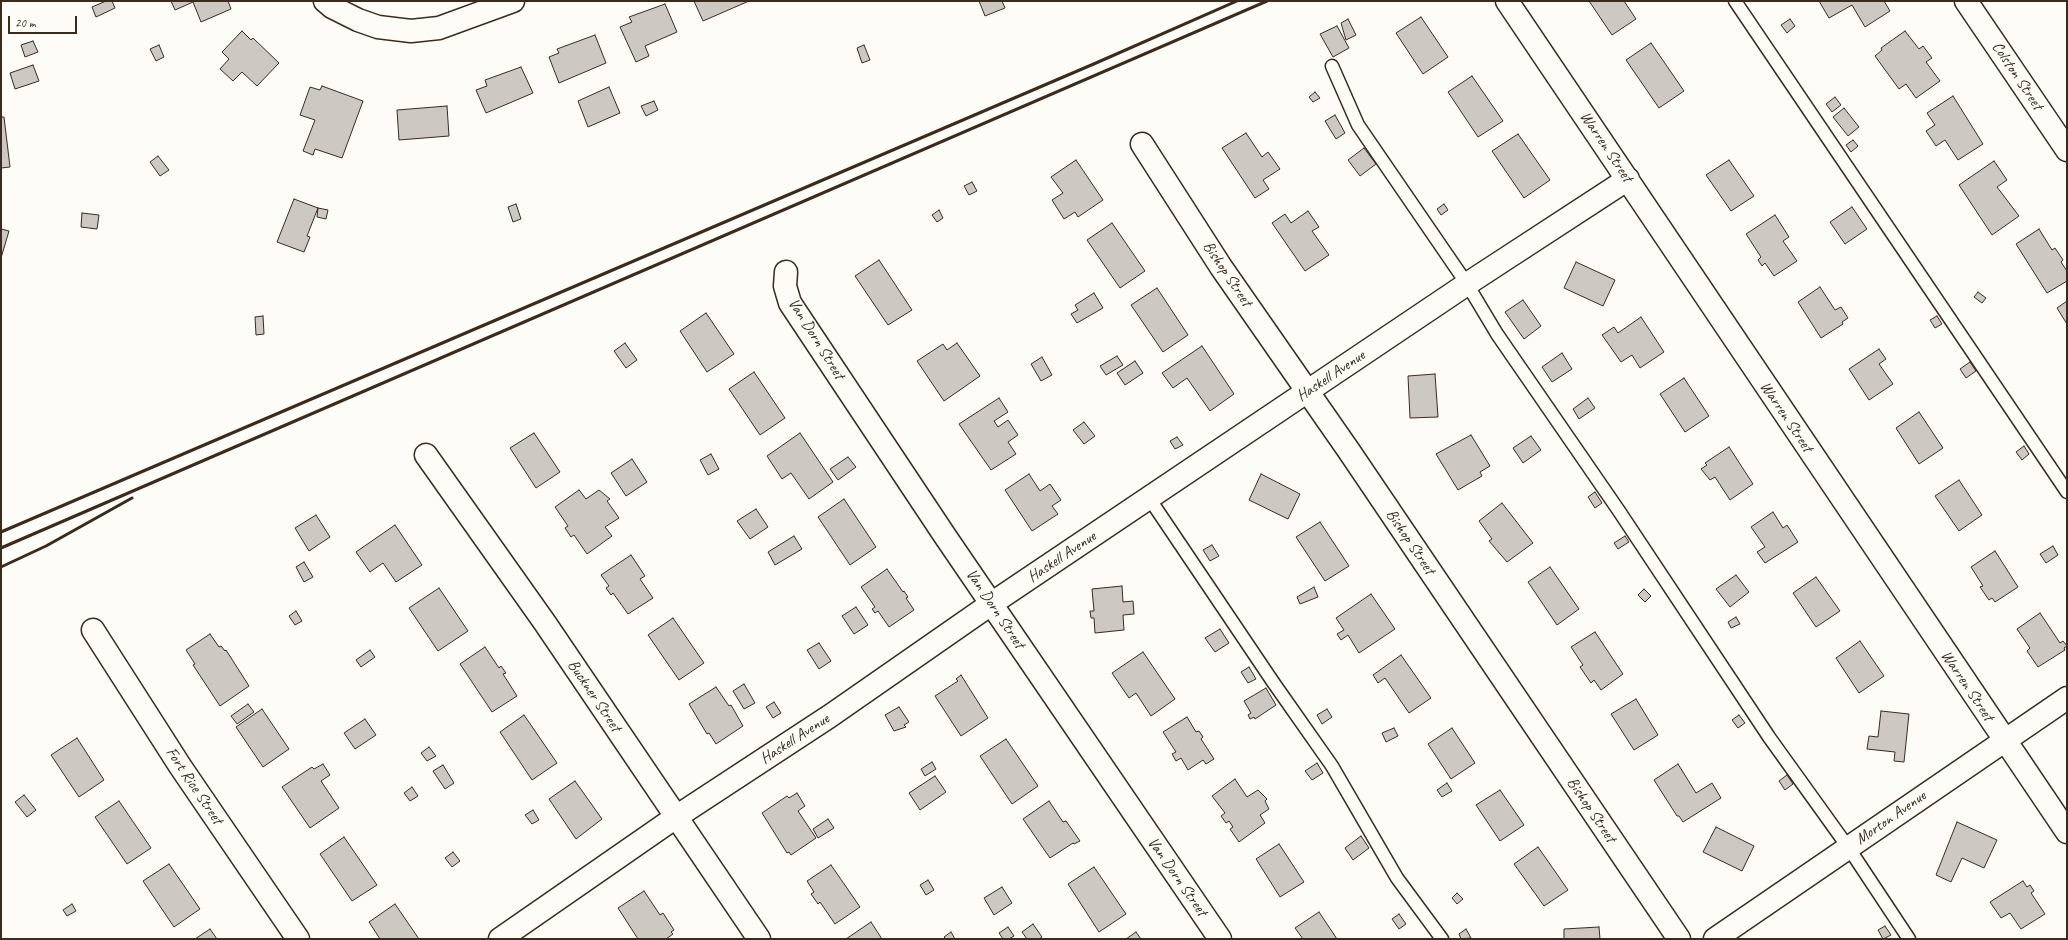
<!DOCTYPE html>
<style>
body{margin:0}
#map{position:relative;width:2068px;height:940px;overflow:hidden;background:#fdfcf7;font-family:Caveat,sans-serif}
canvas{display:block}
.frame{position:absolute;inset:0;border:2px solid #3b2a1e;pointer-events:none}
.scale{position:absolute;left:8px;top:16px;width:69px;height:18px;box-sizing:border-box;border:2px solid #3b2a1e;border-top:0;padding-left:5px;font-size:12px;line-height:14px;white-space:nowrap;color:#3b2a1e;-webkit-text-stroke:3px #fdfcf7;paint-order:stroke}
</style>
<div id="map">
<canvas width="2068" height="940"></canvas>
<div class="frame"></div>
<div class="scale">20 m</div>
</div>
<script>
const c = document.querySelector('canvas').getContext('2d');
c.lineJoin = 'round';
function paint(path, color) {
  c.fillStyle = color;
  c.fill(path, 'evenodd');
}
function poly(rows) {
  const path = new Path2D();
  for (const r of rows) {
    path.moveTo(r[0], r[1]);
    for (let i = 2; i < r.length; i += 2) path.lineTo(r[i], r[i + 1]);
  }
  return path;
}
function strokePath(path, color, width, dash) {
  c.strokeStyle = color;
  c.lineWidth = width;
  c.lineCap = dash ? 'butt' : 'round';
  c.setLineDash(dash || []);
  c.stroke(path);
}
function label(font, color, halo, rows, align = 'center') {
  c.font = font + ' Caveat,sans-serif';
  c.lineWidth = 3;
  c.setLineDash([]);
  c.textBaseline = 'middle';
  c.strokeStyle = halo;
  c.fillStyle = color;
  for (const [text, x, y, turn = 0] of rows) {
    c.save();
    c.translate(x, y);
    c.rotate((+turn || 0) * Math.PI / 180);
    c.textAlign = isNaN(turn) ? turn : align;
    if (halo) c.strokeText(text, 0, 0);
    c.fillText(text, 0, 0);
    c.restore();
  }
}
const building = poly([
 [106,1,112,1,115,8,96,17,92,7,106,1],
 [171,1,228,1,231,9,201,22,193,2,175,10,171,1],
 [694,1,749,1,703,21,694,1],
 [979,1,1002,1,1005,8,985,16,979,1],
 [1589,1,1624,1,1636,19,1612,35,1589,1],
 [1819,1,1884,1,1890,11,1865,27,1852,5,1829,18,1819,1],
 [665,4,677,32,645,46,649,56,636,62,620,27,632,22,629,17,665,4],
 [1421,17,1448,57,1423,74,1396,33,1421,17],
 [1348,19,1356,35,1346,40,1341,23,1348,19],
 [1790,19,1795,26,1787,33,1781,25,1790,19],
 [1337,26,1349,48,1333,57,1320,34,1337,26],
 [242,31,251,40,253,38,279,63,257,86,242,72,233,81,220,69,229,59,222,52,242,31],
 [1905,31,1919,49,1923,46,1932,58,1926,62,1940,81,1916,98,1906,84,1899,89,1875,56,1882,50,1881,48,1905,31],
 [595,35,606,63,559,83,549,57,559,53,557,49,595,35],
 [33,41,38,52,25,57,21,45,33,41],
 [1651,43,1684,91,1659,108,1626,60,1651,43],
 [159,45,164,57,156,61,150,49,159,45],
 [864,45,870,60,862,63,857,48,864,45],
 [33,65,39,81,15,89,10,73,33,65],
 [521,67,533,93,486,113,476,90,487,86,485,80,521,67],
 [1472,76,1503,121,1478,137,1448,92,1472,76],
 [322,86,363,101,342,158,315,149,313,155,303,151,315,120,300,115,310,87,320,90,322,86],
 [609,87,620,113,588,127,578,101,609,87],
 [1315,92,1320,98,1313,102,1309,97,1315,92],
 [1953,96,1983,144,1958,160,1945,140,1936,146,1926,131,1935,125,1927,113,1953,96],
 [1835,97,1841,105,1832,112,1826,104,1835,97],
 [654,101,658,110,646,116,641,106,654,101],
 [447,106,449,136,399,140,397,110,447,106],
 [1844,108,1859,127,1848,136,1833,117,1844,108],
 [1335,115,1345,133,1336,139,1325,121,1335,115],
 [1,117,4,117,10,167,1,168,1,117],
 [1246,133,1262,157,1268,152,1280,169,1263,180,1269,189,1255,198,1222,148,1246,133],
 [1518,134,1550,180,1524,198,1492,151,1518,134],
 [1853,140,1858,146,1851,152,1846,145,1853,140],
 [1364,148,1376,164,1360,176,1348,160,1364,148],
 [158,156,169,170,160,176,150,162,158,156],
 [1076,160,1103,200,1078,217,1075,212,1064,219,1052,200,1063,193,1051,177,1076,160],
 [1729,160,1754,196,1731,211,1706,175,1729,160],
 [1994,161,2007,180,1997,187,2019,216,1992,235,1959,185,1994,161],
 [972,182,977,191,969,195,964,186,972,182],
 [294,199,318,208,307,236,310,237,304,252,277,242,294,199],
 [516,204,521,219,513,222,508,207,516,204],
 [1444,204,1448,210,1441,215,1437,209,1444,204],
 [1852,207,1867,229,1845,244,1830,222,1852,207],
 [318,208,328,210,326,219,317,217,318,208],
 [939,210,943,218,937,222,932,215,939,210],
 [1308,211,1319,227,1312,231,1329,255,1305,271,1272,223,1285,214,1291,223,1308,211],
 [82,213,99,215,97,229,81,227,82,213],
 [1775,215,1789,237,1783,241,1797,261,1774,276,1765,263,1762,266,1758,260,1761,257,1746,234,1775,215],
 [1112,223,1145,271,1120,288,1087,240,1112,223],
 [1,229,9,231,1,258,1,229],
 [2039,229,2052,250,2055,248,2063,260,2061,262,2067,271,2067,281,2047,293,2016,244,2039,229],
 [879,260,912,310,888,325,855,276,879,260],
 [1576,262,1615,280,1603,306,1564,288,1576,262],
 [1820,287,1835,310,1841,307,1848,318,1842,322,1843,324,1821,338,1798,302,1820,287],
 [1157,288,1188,335,1163,352,1131,305,1157,288],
 [1978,292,1986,298,1982,303,1974,297,1978,292],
 [1094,293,1103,308,1077,323,1071,314,1078,310,1075,305,1094,293],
 [1523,300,1541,326,1524,339,1505,312,1523,300],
 [2067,301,2067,324,2057,308,2067,301],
 [706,313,734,354,707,372,680,331,706,313],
 [263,316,264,334,256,335,255,317,263,316],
 [1937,316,1942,324,1935,328,1930,320,1937,316],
 [1641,317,1664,352,1640,368,1632,355,1621,362,1602,335,1614,327,1618,333,1641,317],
 [625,343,637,360,626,368,614,351,625,343],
 [957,343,980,376,944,401,917,361,943,344,947,350,957,343],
 [1202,346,1234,394,1210,411,1187,378,1173,388,1162,373,1202,346],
 [1879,349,1886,359,1879,364,1893,384,1869,400,1849,369,1879,349],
 [1562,353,1572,369,1552,382,1542,367,1562,353],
 [1117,356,1123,365,1106,375,1100,366,1117,356],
 [1042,357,1052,375,1041,381,1031,364,1042,357],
 [1135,361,1143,373,1125,385,1117,373,1135,361],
 [1970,362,1976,371,1966,378,1960,369,1970,362],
 [754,372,785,418,760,435,729,389,754,372],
 [1435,374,1438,417,1410,418,1408,376,1435,374],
 [1684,378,1709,416,1685,432,1660,394,1684,378],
 [999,398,1008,412,994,421,998,427,1008,420,1018,435,1008,442,1016,454,991,470,959,424,999,398],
 [1588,398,1595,408,1579,419,1573,409,1588,398],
 [1919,412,1943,448,1919,464,1896,428,1919,412],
 [1084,422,1095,436,1084,444,1073,430,1084,422],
 [534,433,560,472,536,488,510,448,534,433],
 [800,433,833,482,809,499,791,473,782,479,767,456,800,433],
 [1471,435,1490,466,1480,472,1482,476,1458,490,1436,454,1471,435],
 [1531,436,1541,450,1523,463,1513,448,1531,436],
 [1177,437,1183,445,1175,449,1170,441,1177,437],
 [2024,446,2029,454,2022,460,2016,452,2024,446],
 [1729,447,1753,484,1730,500,1715,477,1710,480,1701,469,1707,465,1705,463,1729,447],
 [711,454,719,469,708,475,700,460,711,454],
 [848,457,856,467,838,480,830,469,848,457],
 [632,459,647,482,626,496,611,473,632,459],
 [1029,474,1040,491,1050,484,1061,500,1052,506,1058,514,1032,531,1005,490,1029,474],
 [1261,474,1300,494,1288,519,1249,500,1261,474],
 [1959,480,1982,515,1959,531,1935,496,1959,480],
 [579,490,586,499,599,490,610,499,607,501,619,518,605,527,612,536,587,554,574,535,571,537,565,528,568,526,555,507,579,490],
 [1595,492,1602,503,1595,508,1588,497,1595,492],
 [844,499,876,547,850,565,818,517,844,499],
 [1502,503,1533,543,1507,562,1489,541,1492,539,1479,521,1502,503],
 [756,509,768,527,750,539,737,521,756,509],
 [1773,512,1783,528,1787,525,1798,542,1765,563,1757,552,1765,547,1751,527,1773,512],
 [316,515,330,537,309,551,295,528,316,515],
 [1320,522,1349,566,1325,581,1296,537,1320,522],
 [395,525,422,565,396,582,383,563,370,572,356,552,395,525],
 [794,536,802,549,775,565,768,552,794,536],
 [1625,536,1629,542,1618,549,1614,543,1625,536],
 [1212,545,1219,556,1210,561,1203,550,1212,545],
 [2053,546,2058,555,2046,563,2040,554,2053,546],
 [1995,551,2018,587,1995,602,1992,598,1989,600,1980,587,1983,586,1971,567,1995,551],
 [631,555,645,576,640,579,653,598,628,614,613,593,611,595,606,588,609,586,601,575,631,555],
 [304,562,313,577,304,582,296,567,304,562],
 [1550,567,1579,609,1557,625,1528,582,1550,567],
 [887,569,903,592,904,591,908,597,906,598,914,610,889,627,878,611,875,613,872,609,875,607,861,587,887,569],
 [1736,575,1749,592,1730,607,1716,589,1736,575],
 [1816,577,1840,611,1816,627,1793,593,1816,577],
 [1122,586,1123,602,1133,601,1134,614,1123,615,1124,630,1095,633,1094,618,1091,618,1090,611,1094,611,1092,589,1122,586],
 [1314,587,1318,597,1300,604,1297,597,1314,587],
 [439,588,468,631,438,651,409,608,439,588],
 [1644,589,1651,596,1645,602,1638,595,1644,589],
 [1371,594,1395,629,1359,653,1348,635,1341,640,1337,634,1344,630,1336,618,1371,594],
 [856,607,868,625,854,634,842,616,856,607],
 [296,611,302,621,295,625,289,616,296,611],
 [2040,613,2060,643,2063,641,2067,646,2064,648,2065,650,2038,667,2027,651,2030,648,2017,629,2040,613],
 [1736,617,1740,624,1731,628,1728,622,1736,617],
 [673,618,704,663,679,680,648,635,673,618],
 [1220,629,1229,643,1215,652,1205,638,1220,629],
 [1595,632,1623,674,1601,690,1594,680,1591,683,1580,667,1583,665,1571,647,1595,632],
 [210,634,219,647,221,646,225,651,226,650,249,686,220,706,193,665,195,664,186,650,210,634],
 [1860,641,1884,676,1859,693,1836,658,1860,641],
 [819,643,831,661,819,669,807,650,819,643],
 [485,647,499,668,501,666,506,673,503,674,517,696,492,712,460,664,485,647],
 [370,650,375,657,361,667,356,660,370,650],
 [1143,652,1175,699,1151,716,1136,693,1129,698,1112,673,1143,652],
 [1401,655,1431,698,1409,713,1385,678,1378,683,1373,675,1401,655],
 [1249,667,1256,679,1248,683,1241,672,1249,667],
 [961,675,988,718,961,736,935,696,958,681,956,679,961,675],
 [744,684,755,703,744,709,733,691,744,684],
 [716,687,729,706,731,705,743,726,716,744,709,733,707,734,689,704,716,687],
 [1266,688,1276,705,1255,719,1254,717,1250,719,1248,715,1251,713,1244,701,1266,688],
 [1636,699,1658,735,1634,750,1611,714,1636,699],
 [774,702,781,713,773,718,766,707,774,702],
 [248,704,254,712,237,724,231,716,248,704],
 [899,707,909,722,904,725,906,727,894,731,885,715,899,707],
 [262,709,289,749,263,767,236,727,262,709],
 [1327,709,1332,717,1322,724,1317,715,1327,709],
 [1881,711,1909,714,1904,762,1894,761,1895,752,1867,749,1869,736,1878,737,1881,711],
 [524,715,557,763,532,780,500,732,524,715],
 [1739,715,1745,723,1738,728,1732,720,1739,715],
 [1187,717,1196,732,1199,731,1203,737,1201,739,1214,759,1206,764,1203,760,1188,770,1181,758,1176,761,1172,754,1176,752,1163,732,1187,717],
 [365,719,376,735,355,749,344,733,365,719],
 [1394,728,1398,736,1386,742,1382,733,1394,728],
 [1452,728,1475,763,1451,779,1428,744,1452,728],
 [77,738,104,780,79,797,51,755,77,738],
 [1006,739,1038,786,1012,804,980,756,1006,739],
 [429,747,436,756,427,761,421,753,429,747],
 [932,762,936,769,925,776,921,769,932,762],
 [1317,763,1323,773,1312,780,1305,771,1317,763],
 [323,764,330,775,321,781,339,808,310,828,282,787,312,767,314,769,323,764],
 [1678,764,1696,793,1712,783,1721,798,1683,822,1679,816,1677,816,1654,780,1678,764],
 [443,765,454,783,445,789,433,771,443,765],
 [1787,775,1793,784,1785,790,1779,781,1787,775],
 [935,776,946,792,920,810,909,793,935,776],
 [1235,779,1247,797,1258,790,1267,799,1265,801,1269,809,1260,815,1265,823,1239,842,1230,829,1233,827,1229,821,1226,823,1221,816,1225,813,1212,796,1235,779],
 [575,781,602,819,576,839,549,799,575,781],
 [1447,783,1452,791,1442,797,1437,790,1447,783],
 [412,787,418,796,410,801,404,793,412,787],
 [1500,790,1524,825,1500,841,1476,805,1500,790],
 [797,793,805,806,798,811,816,838,791,855,789,852,787,853,762,813,787,796,789,798,797,793],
 [24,795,36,810,27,817,15,802,24,795],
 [119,801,151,848,127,864,95,817,119,801],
 [1049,801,1063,822,1066,821,1080,841,1074,844,1073,843,1050,858,1023,819,1049,801],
 [533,810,539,820,532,824,525,815,533,810],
 [828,819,834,828,818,838,813,829,828,819],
 [1957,822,1997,840,1984,868,1962,858,1951,882,1936,875,1957,822],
 [1716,827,1754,846,1742,871,1703,852,1716,827],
 [1361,836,1369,848,1353,860,1345,848,1361,836],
 [344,837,377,885,352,901,320,854,344,837],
 [1279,844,1304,882,1280,897,1256,859,1279,844],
 [1538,847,1568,890,1544,906,1514,864,1538,847],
 [453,852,460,861,452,867,445,858,453,852],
 [169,864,200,909,174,927,143,881,169,864],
 [831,865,860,907,835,924,820,902,818,904,811,894,814,892,807,881,831,865],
 [1094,867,1126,914,1099,932,1068,884,1094,867],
 [928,880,934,890,926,895,920,885,928,880],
 [2023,881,2027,887,2030,885,2034,891,2031,893,2045,914,2021,929,2010,913,2001,918,1990,902,2023,881],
 [1002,887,1012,903,994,915,984,898,1002,887],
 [644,891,660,915,663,913,674,930,671,932,673,934,666,939,638,939,618,908,644,891],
 [1457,893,1463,899,1457,904,1452,898,1457,893],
 [72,904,76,911,67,916,63,910,72,904],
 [395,904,419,939,380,939,369,922,395,904],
 [1319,912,1337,939,1303,939,1295,928,1319,912],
 [1399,914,1406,924,1399,929,1392,919,1399,914],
 [871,922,882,939,846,939,871,922],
 [1033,924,1042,937,1039,939,1027,939,1022,932,1033,924],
 [1885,926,1891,935,1883,939,1878,930,1885,926],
 [1008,927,1014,936,1009,939,1003,939,999,933,1008,927],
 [1599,927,1600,939,1564,939,1564,929,1599,927],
 [210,929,217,939,195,939,210,929],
 [1466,929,1471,938,1461,939,1459,934,1466,929],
 [951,932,955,939,946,939,944,937,951,932],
 [1136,932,1141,939,1126,939,1136,932]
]);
paint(building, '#cdc8c2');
strokePath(building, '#3b2a1e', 1);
const service = poly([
 [1735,1,2067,492],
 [1332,66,1358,125,1467,284,1497,334,1619,511,1769,737,1848,847,1909,939],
 [1149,498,1273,682,1332,766,1397,878,1442,939]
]);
const minor = poly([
 [325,1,332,7,358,20,378,27,411,31,439,28,513,1],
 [1507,1,2067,832],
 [1966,1,2067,150],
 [1142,144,1221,267,1349,451,1679,939],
 [786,272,785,286,790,303,945,536,1220,939],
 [426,455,545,623,759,939],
 [93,630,180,766,298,939],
 [500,939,676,817,830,716,991,604,1467,284,1628,179],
 [1715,939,2067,698]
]);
strokePath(service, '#3b2a1e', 15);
strokePath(minor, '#3b2a1e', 25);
strokePath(service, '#fdfcf7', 12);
strokePath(minor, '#fdfcf7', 22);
strokePath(poly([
 [1,532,1096,63,1237,1],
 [1,548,1267,1],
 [1,567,46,546,132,498]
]), '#3b2a1e', 3);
label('16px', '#3b2a1e', '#fdfcf7', [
 ["Colston Street",2017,76,56],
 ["Warren Street",1606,147,56],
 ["Bishop Street",1227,274,56],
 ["Van Dorn Street",816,339,58],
 ["Haskell Avenue",1331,376,-34],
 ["Warren Street",1786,417,56],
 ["Bishop Street",1410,542,56],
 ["Haskell Avenue",1062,557,-34],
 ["Van Dorn Street",995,609,56],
 ["Warren Street",1967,686,56],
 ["Buckner Street",594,696,56],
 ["Haskell Avenue",795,739,-33],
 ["Fort Rice Street",194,786,56],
 ["Bishop Street",1591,810,56],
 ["Morton Avenue",1891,818,-35],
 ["Van Dorn Street",1177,877,55]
]);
</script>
